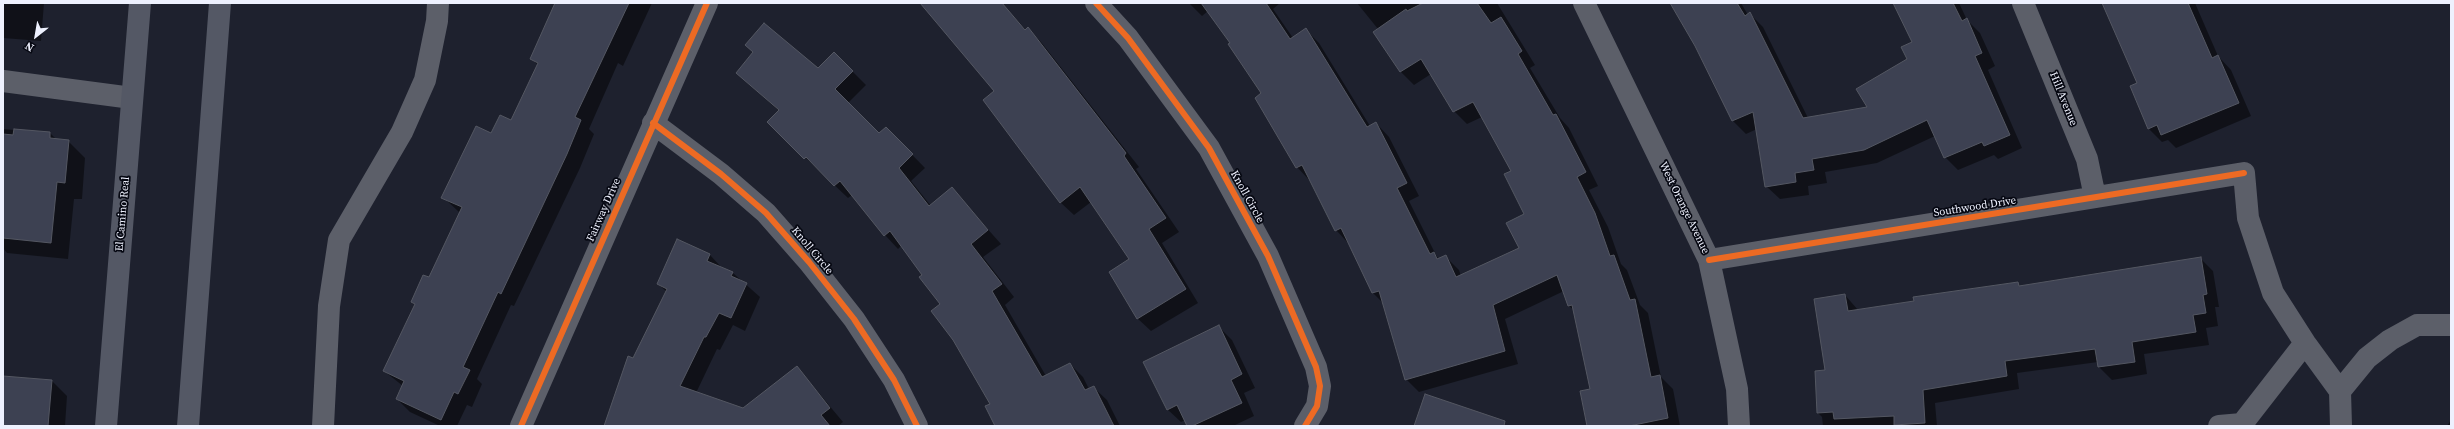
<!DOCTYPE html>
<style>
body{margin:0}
#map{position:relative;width:2454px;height:429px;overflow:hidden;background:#1e212e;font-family:"Source Serif 4",serif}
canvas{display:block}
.frame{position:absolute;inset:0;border:4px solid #eef1fe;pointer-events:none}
.north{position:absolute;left:16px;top:16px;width:40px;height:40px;-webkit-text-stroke:3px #060812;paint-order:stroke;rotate:211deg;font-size:11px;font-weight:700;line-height:16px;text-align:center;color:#eef1fe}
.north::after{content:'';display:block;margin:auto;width:14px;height:18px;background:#eef1fe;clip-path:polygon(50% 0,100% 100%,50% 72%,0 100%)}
</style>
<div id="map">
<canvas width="2454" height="429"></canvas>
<div class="frame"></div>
<div class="north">N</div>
</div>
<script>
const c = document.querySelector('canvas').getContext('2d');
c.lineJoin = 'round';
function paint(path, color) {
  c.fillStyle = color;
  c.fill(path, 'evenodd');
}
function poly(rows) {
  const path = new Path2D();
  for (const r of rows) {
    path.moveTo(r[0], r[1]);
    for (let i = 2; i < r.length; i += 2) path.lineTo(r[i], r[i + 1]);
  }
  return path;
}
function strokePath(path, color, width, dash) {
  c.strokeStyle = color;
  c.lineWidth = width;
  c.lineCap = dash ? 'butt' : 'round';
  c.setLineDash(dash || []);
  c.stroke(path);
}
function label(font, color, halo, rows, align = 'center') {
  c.font = font + ' "Source Serif 4",serif';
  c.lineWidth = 3.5;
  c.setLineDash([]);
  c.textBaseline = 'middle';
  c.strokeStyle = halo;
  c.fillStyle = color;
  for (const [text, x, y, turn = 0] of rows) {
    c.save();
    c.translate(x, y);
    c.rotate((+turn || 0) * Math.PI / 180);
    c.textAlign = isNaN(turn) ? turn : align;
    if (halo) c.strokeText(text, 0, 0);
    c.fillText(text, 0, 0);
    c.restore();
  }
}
paint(poly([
 [3,3,44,3,41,41,3,38],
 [558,3,652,3,623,66,618,63,589,129,594,134,580,168,514,306,511,305,477,379,482,384,472,407,467,405,457,426,440,426,410,412,397,399,403,386,384,371,415,305,412,302,430,279,460,213,443,197,492,134,511,122,538,65,531,58],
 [922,3,1001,3,1026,30,1028,29,1041,42,1139,167,1136,169,1179,232,1162,243,1198,303,1151,331,1137,318,1131,259,1091,202,1074,215,1060,202,996,92],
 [1189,3,1280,3,1273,9,1293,38,1306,30,1319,43,1370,126,1376,123,1389,137,1419,196,1409,201,1437,257,1440,259,1445,256,1459,270,1461,276,1520,248,1525,214,1513,171,1482,117,1467,124,1454,111,1431,74,1414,85,1401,72,1374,32,1378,29,1357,3,1497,3,1535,65,1530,68,1560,118,1569,128,1598,186,1589,190,1608,227,1621,264,1627,270,1640,305,1648,313,1661,377,1673,389,1680,426,1588,426,1591,390,1575,311,1569,306,1564,291,1505,319,1518,364,1419,392,1406,379,1383,303,1373,293,1349,244,1336,230,1310,181,1297,167,1263,94,1231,43,1208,11,1202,16],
 [1670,3,1741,3,1748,15,1750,14,1763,27,1808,118,1868,108,1908,59,1913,43,1894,3,1959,3,1967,20,1980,33,1995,66,1988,70,2022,148,1998,159,1994,155,1958,170,1945,157,1935,136,1877,163,1825,172,1827,183,1808,186,1809,195,1780,199,1766,186,1757,129,1746,134,1733,121,1696,45],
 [2103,3,2195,3,2218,56,2231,70,2251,116,2176,148,2168,140,2162,142,2149,129,2131,87,2138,84],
 [834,53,866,85,848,103,879,135,886,128,925,168,911,181,931,206,952,189,1001,244,983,257,1014,297,1005,305,1046,376,1070,364,1083,377,1089,389,1093,387,1107,400,1120,426,996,426,991,404,941,304,923,275,901,246,898,249,885,235,852,195,848,198,768,122,779,111,737,73,818,69],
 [3,129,50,133,56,139,68,141,85,158,82,199,74,199,68,259,7,253,3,248],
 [678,240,710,255,723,269,733,273,760,297,745,331,733,325,720,350,717,349,696,393,722,426,605,426,633,359,667,292,658,284],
 [2200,258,2213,271,2219,307,2215,307,2218,326,2206,328,2209,345,2144,354,2147,374,2112,380,2099,367,2098,362,2017,373,2019,389,1935,403,1937,426,1823,426,1822,417,1818,413,1845,295,1858,310,2018,284,2021,287],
 [1219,327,1232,340,1255,388,1244,393,1254,416,1233,426,1188,426,1185,420,1181,422,1167,409],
 [797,367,843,422,838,426,760,426],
 [3,377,51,380,67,396,65,426,3,426],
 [2451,420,2451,426,2447,426]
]), '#0007');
const building = poly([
 [555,3,629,3,575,117,581,120,567,154,501,294,498,292,463,367,470,370,458,394,454,392,441,420,396,399,404,381,383,371,415,304,411,302,423,275,429,277,462,207,441,198,476,126,491,133,500,115,511,120,538,63,530,59,555,3],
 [920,3,1002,3,1025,30,1028,27,1126,153,1124,156,1166,218,1149,229,1186,289,1137,319,1109,272,1129,259,1080,187,1060,203,983,100,994,91,920,3],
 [1201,3,1266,3,1290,39,1306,28,1367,127,1376,122,1407,183,1397,188,1430,254,1434,252,1437,259,1446,255,1456,277,1519,248,1506,223,1524,214,1504,174,1511,171,1473,102,1453,112,1421,59,1400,72,1373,32,1406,9,1407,11,1423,3,1477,3,1491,23,1501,17,1522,51,1518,54,1553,115,1556,114,1586,172,1577,177,1595,213,1610,256,1614,255,1630,300,1635,299,1651,377,1660,375,1668,418,1629,426,1587,426,1580,391,1590,389,1572,305,1568,306,1557,275,1493,305,1505,351,1405,380,1379,291,1372,293,1341,228,1335,231,1302,165,1296,168,1255,98,1261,93,1228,44,1230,43,1201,3],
 [1670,3,1737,3,1745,16,1750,12,1803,118,1867,107,1856,89,1907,59,1901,47,1912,42,1893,3,1953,3,1962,21,1967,18,1982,53,1975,56,2010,135,1984,146,1982,142,1944,158,1927,120,1864,150,1812,159,1814,170,1795,173,1796,182,1765,187,1753,112,1732,121,1695,46,1670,3],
 [2102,3,2188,3,2212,58,2218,55,2239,103,2161,135,2157,125,2148,129,2130,86,2137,83,2102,3],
 [764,23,818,68,834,52,853,71,835,89,879,133,886,127,913,154,899,168,929,206,952,187,988,230,971,244,1002,284,992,291,1042,377,1070,363,1085,390,1094,386,1114,426,995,426,985,406,990,404,953,340,931,311,940,304,919,277,922,275,890,231,884,236,840,181,834,186,806,157,804,159,767,122,779,110,736,73,753,52,745,45,764,23],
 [14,129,50,132,50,138,69,140,65,183,57,182,51,243,3,238,3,134,13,135,14,129],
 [677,239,710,254,707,261,733,272,731,276,747,283,731,318,719,313,706,337,704,337,680,386,743,408,797,366,830,408,821,415,830,426,604,426,628,356,633,358,667,289,657,284,677,239],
 [2201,257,2207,294,2203,295,2206,313,2193,315,2196,332,2132,342,2135,362,2098,367,2095,349,2005,361,2007,376,1923,390,1925,423,1894,425,1894,416,1834,419,1833,412,1817,413,1815,371,1825,370,1814,299,1845,294,1848,311,1914,301,1913,297,2018,282,2019,286,2201,257],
 [1219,325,1242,374,1231,380,1242,403,1192,426,1187,426,1177,405,1167,410,1143,362,1219,325],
 [3,376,52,380,48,426,3,426,3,376],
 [1425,394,1505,421,1504,426,1414,426,1425,394]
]);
paint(building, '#3d4152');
strokePath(building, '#545762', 1);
strokePath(poly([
 [1096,3,1128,38,1209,148,1268,256,1316,367,1320,386,1317,406,1305,426],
 [1584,3,1709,260,1737,389,1739,426],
 [2023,3,2087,159,2095,197],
 [3,81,132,98],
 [653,123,721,174,766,213,809,262,854,319,894,380,917,426],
 [1709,260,2244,173,2248,218,2273,293,2305,343,2340,391,2341,426],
 [2340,391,2367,358,2390,340,2417,325,2451,325],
 [323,426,329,306,339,240,402,132,425,80,437,21,438,3],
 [521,426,707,3],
 [2219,426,2242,424,2305,343]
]), '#5c5f69', 22);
strokePath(poly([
 [106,426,140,3],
 [188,426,220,3]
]), '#545865', 22);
strokePath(poly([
 [1096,3,1128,38,1209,148,1268,256,1316,367,1320,386,1317,406,1305,426],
 [653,123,721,174,766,213,809,262,854,319,894,380,917,426],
 [1709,260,2244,173],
 [521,426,707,3]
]), '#ed6a23', 6);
label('11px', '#eef1fe', '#060812', [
 ["Hill Avenue",2063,99,68],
 ["Knoll Circle",1247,197,61],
 ["Southwood Drive",1975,207,-9],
 ["West Orange Avenue",1684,208,64],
 ["Fairway Drive",604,210,-66],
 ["El Camino Real",123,214,-85],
 ["Knoll Circle",812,251,50]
]);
</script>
